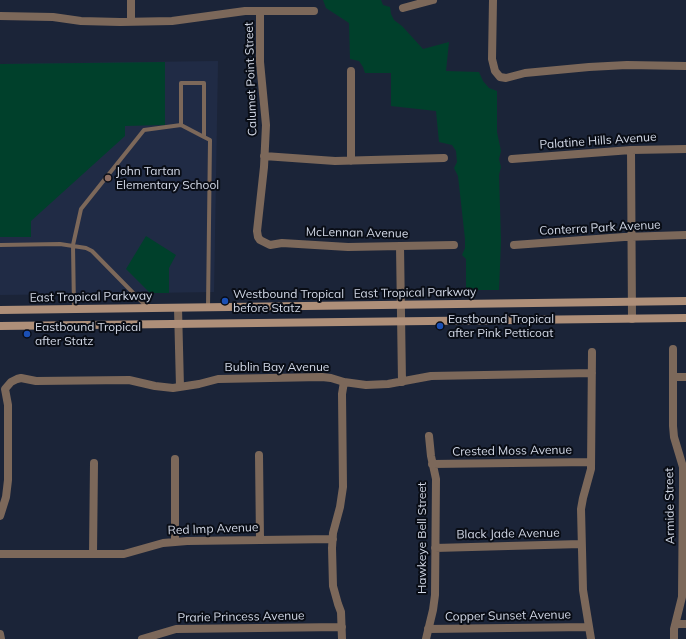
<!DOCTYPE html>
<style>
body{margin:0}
canvas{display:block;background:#1b2438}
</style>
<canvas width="686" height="639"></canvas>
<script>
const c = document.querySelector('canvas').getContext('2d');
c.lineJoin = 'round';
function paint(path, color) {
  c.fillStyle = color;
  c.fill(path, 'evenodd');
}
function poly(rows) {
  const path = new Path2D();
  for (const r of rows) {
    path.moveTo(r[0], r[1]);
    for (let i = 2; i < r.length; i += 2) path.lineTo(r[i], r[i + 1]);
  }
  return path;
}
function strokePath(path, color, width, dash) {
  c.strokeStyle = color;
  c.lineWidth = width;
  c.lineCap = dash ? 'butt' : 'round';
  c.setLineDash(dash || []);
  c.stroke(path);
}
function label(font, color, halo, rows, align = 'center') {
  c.font = font + ' Mulish,sans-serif';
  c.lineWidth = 4;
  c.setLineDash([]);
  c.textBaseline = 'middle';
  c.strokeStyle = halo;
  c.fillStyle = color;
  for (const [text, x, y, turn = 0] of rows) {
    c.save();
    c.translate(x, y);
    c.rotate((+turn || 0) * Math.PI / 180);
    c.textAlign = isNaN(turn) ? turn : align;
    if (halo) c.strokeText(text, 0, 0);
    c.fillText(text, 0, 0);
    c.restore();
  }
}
paint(poly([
 [218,61,214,292,0,295,0,64]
]), '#202b45');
paint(poly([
 [323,0,381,0,383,5,390,7,391,14,394,20,402,26,423,49,449,42,446,71,479,72,483,81,489,88,497,91,497,132,501,151,499,159,501,167,499,175,501,241,499,290,466,290,466,259,462,255,465,248,465,239,458,176,454,168,457,162,456,151,452,145,439,142,436,111,391,106,391,73,365,73,363,67,359,61,350,59,349,23,326,8],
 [165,62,165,125,125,126,125,136,31,221,31,237,0,237,0,64],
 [146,236,176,255,169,268,169,293,150,293,126,269]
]), '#00402b');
strokePath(poly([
 [204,137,204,83,181,83,181,125,204,137,210,140,208,307],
 [0,245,60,244,86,248,92,251,148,308],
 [74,309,73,245,81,209,144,130,181,125]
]), '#7c685a', 4);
strokePath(poly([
 [131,0,131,21],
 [493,0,492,59,495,71,500,77,506,78,525,73,589,67,627,65,686,66],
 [403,8,433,0],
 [260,11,260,62,266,125,264,167,257,231,258,237,260,240,270,245,282,243,348,247,454,245],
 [0,16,53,17,81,21,120,22,172,21,245,11,314,11],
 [351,71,351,161],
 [631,150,632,319],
 [264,156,335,161,444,158],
 [512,159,631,150,686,149],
 [514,245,624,237,686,235],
 [400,246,402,382],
 [178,308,180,387],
 [673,349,673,426,674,437,683,467,683,483,682,597,674,629,674,639],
 [673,377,686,377],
 [259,455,260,540],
 [175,459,175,542],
 [432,464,591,462],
 [0,516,6,497,8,480,8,405,5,389,11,382,17,379,21,378,36,381,129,380,155,386,173,388,199,384,218,379,322,377,331,378,344,382,366,385,388,384,431,376,592,373],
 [435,548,581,544],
 [0,554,124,554,163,543,187,541,333,539],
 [93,554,94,463],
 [676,624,686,624],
 [428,629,589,627],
 [0,634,1,639],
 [142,639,176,629,342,627],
 [342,639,341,612,338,604,333,586,332,548,333,533,340,507,343,487,342,394,344,382],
 [426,639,433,610,435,595,436,479,431,456,429,436],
 [591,639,583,590,581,509,583,498,591,469,592,352]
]), '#7c685a', 8);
strokePath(poly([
 [0,310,686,301],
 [0,326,686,318]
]), '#ae8f79', 8);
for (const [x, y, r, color] of [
 [108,178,4,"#8d6e63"],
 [225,301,4,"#1a4fb4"],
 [440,326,4,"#1a4fb4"],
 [27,334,4,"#1a4fb4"]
]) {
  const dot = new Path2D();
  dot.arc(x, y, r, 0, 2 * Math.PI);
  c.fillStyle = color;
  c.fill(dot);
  strokePath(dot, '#090d16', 1.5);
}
label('12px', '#d2d8e6', '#090d16', [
 ["Calumet Point Street",251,79,-92],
 ["Palatine Hills Avenue",598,141,-4],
 ["Conterra Park Avenue",600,228,-3],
 ["McLennan Avenue",357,233,1],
 ["East Tropical Parkway",415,293,-1],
 ["East Tropical Parkway",91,297,-1],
 ["Bublin Bay Avenue",277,367],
 ["Crested Moss Avenue",512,451,-1],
 ["Armide Street",670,506,-91],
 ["Red Imp Avenue",213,529,-2],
 ["Black Jade Avenue",508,534,-1],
 ["Hawkeye Bell Street",422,538,-90],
 ["Copper Sunset Avenue",508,616,-1],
 ["Prarie Princess Avenue",241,617,-1]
]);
label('12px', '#d2d8e6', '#090d16', [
 ["John Tartan",116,171],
 ["Elementary School",116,185],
 ["Westbound Tropical",233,294],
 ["before Statz",233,308],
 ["Eastbound Tropical",448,319],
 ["after Pink Petticoat",448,333],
 ["Eastbound Tropical",35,327],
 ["after Statz",35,341]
], 'left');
</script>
